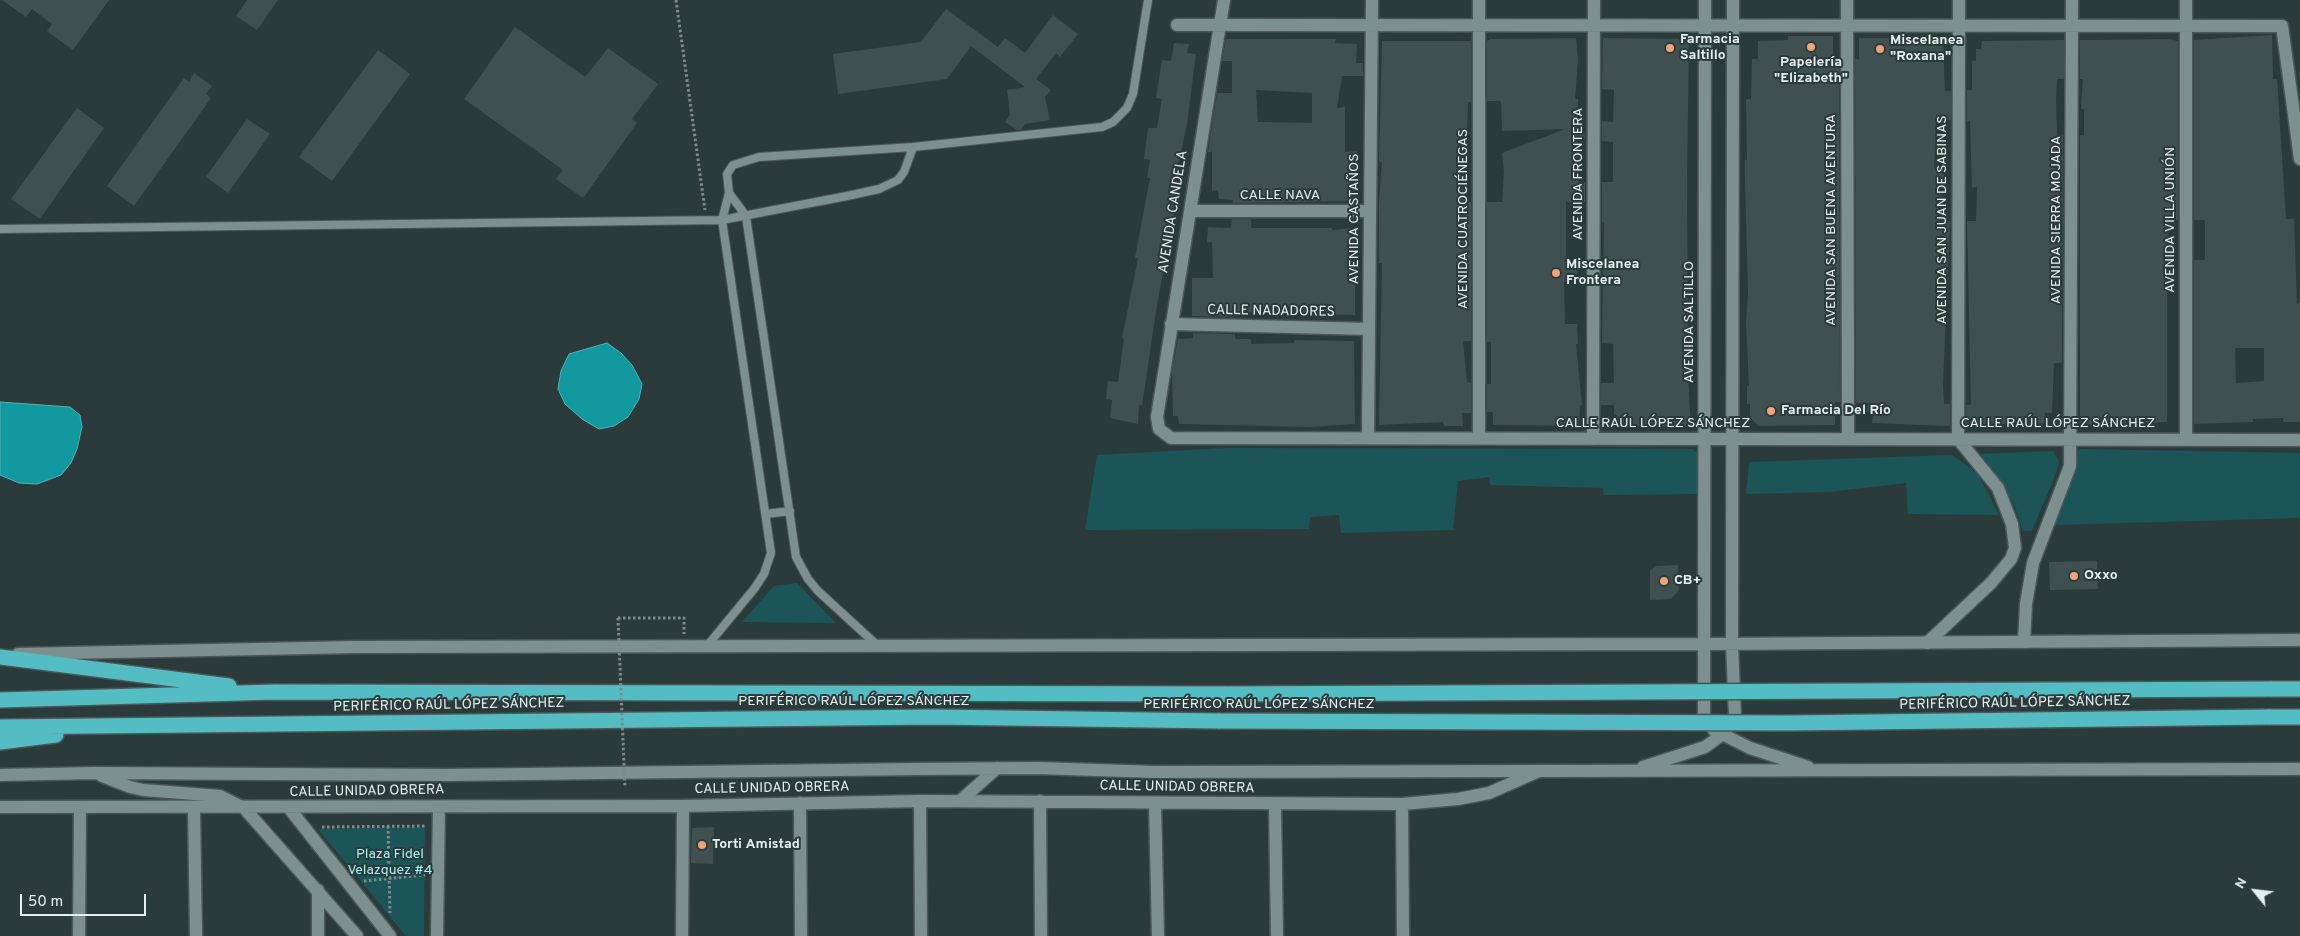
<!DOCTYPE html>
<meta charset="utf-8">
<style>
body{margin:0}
#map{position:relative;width:2300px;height:936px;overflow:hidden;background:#2b3b3b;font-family:Overpass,sans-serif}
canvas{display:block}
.north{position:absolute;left:2230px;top:866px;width:50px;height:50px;-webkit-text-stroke:4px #2b3b3b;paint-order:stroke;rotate:299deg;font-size:14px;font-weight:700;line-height:20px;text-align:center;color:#e5eeee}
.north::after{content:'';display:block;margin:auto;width:18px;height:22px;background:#e5eeee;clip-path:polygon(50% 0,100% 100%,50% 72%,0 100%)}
.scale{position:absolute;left:20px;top:894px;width:126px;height:22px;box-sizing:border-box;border:2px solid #e5eeee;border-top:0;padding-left:6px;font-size:15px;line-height:18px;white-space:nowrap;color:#e5eeee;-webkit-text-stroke:4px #2b3b3b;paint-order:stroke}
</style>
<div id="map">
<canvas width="2300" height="936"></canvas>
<div class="north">N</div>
<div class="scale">50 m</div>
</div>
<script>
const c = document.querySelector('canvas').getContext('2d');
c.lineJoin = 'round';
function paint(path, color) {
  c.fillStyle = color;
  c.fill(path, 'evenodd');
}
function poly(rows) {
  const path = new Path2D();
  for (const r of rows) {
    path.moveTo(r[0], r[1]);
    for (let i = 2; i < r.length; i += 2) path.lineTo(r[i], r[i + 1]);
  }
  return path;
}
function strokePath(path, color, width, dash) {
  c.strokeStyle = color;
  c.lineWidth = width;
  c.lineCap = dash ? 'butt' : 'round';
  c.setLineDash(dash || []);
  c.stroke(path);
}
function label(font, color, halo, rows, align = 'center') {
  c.font = font + ' Overpass,sans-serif';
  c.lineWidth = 4;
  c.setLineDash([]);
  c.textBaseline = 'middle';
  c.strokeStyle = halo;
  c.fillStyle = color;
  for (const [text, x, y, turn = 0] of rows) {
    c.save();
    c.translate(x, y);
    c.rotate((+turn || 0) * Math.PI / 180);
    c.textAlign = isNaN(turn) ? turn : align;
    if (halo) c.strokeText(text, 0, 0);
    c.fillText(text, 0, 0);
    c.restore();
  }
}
paint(poly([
 [1227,448,1692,449,1699,454,1700,494,1604,495,1603,488,1490,485,1490,477,1458,481,1453,530,1341,533,1339,515,1310,517,1309,529,1085,530,1097,455],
 [2079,449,2300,453,2300,518,2054,525],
 [2053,451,2059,461,2056,473,2032,531,2023,531,2015,507,2003,484,1979,454],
 [1952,455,1968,466,1979,476,1999,515,1908,514,1906,483,1829,492,1746,494,1749,462],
 [797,583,836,623,742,622,774,586],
 [425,827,424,936,406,936,318,829]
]), '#1c5558');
const water = poly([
 [607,343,621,353,632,365,642,384,639,399,628,417,614,426,599,429,582,419,565,404,558,389,561,371,569,354,607,343],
 [0,402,70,407,80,415,82,427,77,449,71,463,61,475,37,484,19,483,0,475,0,402]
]);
paint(water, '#11999f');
strokePath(water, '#51b2b7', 1);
paint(poly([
 [2,0,109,0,73,50,47,31,52,24,32,9,26,17],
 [247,0,278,0,257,30,236,16],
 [946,9,998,47,1005,38,1025,53,1053,15,1078,34,1060,57,1056,53,1036,79,1051,90,1045,97,1050,120,1025,124,1021,130,1017,130,1005,122,1010,114,1007,90,1025,87,971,46,947,79,838,94,833,54,921,42],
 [515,27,585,77,608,48,658,84,632,119,637,123,583,198,556,179,563,170,464,99],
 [2272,35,2273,79,2277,79,2286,219,2294,219,2297,303,2300,303,2300,422,2283,422,2283,418,2253,419,2253,422,2194,424,2194,260,2205,260,2205,220,2194,220,2194,40],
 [2235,348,2264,348,2264,381,2236,383],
 [1788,36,1833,36,1833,59,1839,59,1840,402,1835,402,1835,425,1759,426,1750,418,1750,404,1747,404,1747,386,1749,386,1746,323,1748,292,1745,180,1745,160,1747,160,1746,99,1751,99,1752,59,1758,59,1758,41,1788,40],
 [1576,38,1578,59,1575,99,1578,99,1578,125,1583,122,1585,139,1578,139,1578,180,1579,183,1585,183,1585,202,1566,202,1566,263,1577,263,1577,282,1564,282,1565,324,1577,324,1578,344,1576,344,1582,405,1580,405,1579,426,1493,425,1493,412,1487,412,1487,384,1491,384,1491,342,1487,342,1487,202,1502,202,1504,171,1502,153,1565,129,1502,131,1501,101,1487,101,1487,41,1490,39],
 [1603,38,1689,39,1687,180,1688,375,1691,427,1617,425,1617,415,1614,414,1614,405,1601,405,1601,383,1614,383,1613,344,1602,343,1604,222,1602,222,1602,182,1613,182,1613,142,1602,141,1602,121,1613,122,1614,90,1602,89],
 [1859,38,1943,38,1945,91,1951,91,1951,120,1936,120,1934,168,1945,169,1944,182,1940,182,1941,209,1944,209,1945,221,1950,221,1943,385,1944,404,1950,404,1950,425,1948,426,1872,423,1873,413,1867,412,1868,403,1856,403,1855,59,1859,59],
 [1226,39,1336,39,1335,43,1357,44,1356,63,1363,63,1363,76,1342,76,1337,108,1345,107,1345,152,1357,151,1355,201,1233,203,1233,200,1219,199,1218,190,1212,191,1212,152,1208,152,1217,93,1232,93,1232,61,1222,61],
 [1256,90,1312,93,1312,123,1258,122],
 [2169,39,2178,41,2178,220,2169,221,2165,260,2170,260,2167,289,2167,422,2080,425,2080,135,2084,135,2084,109,2081,109,2083,79,2080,79,2080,40],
 [2064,40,2064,79,2057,79,2056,101,2057,135,2063,135,2062,363,2054,363,2052,413,2045,413,2045,423,1966,425,1966,405,1971,405,1967,221,1976,221,1977,187,1972,188,1970,121,1967,121,1967,90,1972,90,1972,61,1976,61,1976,49,1981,49,1982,41],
 [1382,41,1471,41,1471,102,1468,102,1465,202,1471,202,1471,341,1463,341,1467,382,1471,383,1471,413,1462,413,1463,426,1444,426,1443,422,1379,425,1382,263,1379,263,1379,202,1382,162,1379,162],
 [1174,43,1189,44,1187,53,1196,54,1187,124,1174,184,1178,184,1172,226,1157,305,1142,406,1139,405,1138,424,1110,418,1112,400,1106,399,1108,381,1118,382,1124,339,1122,338,1138,258,1135,258,1150,178,1147,178,1150,160,1144,159,1148,128,1157,128,1162,99,1156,98,1162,60,1171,61],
 [378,50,410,74,332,181,299,157],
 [194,73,212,86,206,94,211,98,134,206,107,186,184,78,189,82],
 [77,108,104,128,40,219,11,199],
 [247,119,270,134,228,193,206,177],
 [1232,219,1251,219,1251,228,1332,228,1332,230,1353,228,1354,248,1350,248,1350,277,1355,277,1355,315,1234,312,1234,317,1192,316,1192,278,1213,278,1212,242,1207,242,1208,227,1231,228],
 [1193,333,1235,334,1235,339,1251,339,1251,344,1294,343,1294,340,1354,341,1355,424,1310,427,1179,424,1178,416,1173,416,1172,372,1178,339,1193,338],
 [2097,561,2098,589,2050,590,2049,562],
 [1678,565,1679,590,1671,599,1650,600,1650,571,1655,566],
 [714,827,713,864,691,863,692,828]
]), '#405051');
const lane = poly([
 [729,193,746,216,796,557,808,579,818,591,878,646],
 [0,229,722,220,847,196,879,189,898,180,904,172,913,147,1102,127,1113,122,1127,108,1133,94,1148,0],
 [766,514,790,511],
 [707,646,754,589,764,574,771,553,722,220,729,193,727,174,733,165,759,157,913,147]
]);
const street = poly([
 [1224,0,1157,417,1159,429,1171,438,2300,440],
 [1479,0,1479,438],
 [1847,0,1848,439],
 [1177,25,2282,26,2300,159],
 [1190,211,1370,211],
 [1171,324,1369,329],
 [1368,438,1372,0],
 [1593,439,1594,0],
 [2186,440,2186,0],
 [2024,642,2026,604,2033,563,2070,466,2072,0],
 [1927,643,1991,583,2011,559,2015,548,2012,524,1998,488,1958,439,1959,0],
 [920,801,921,936],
 [1040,801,1041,936],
 [800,803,801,936],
 [1155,803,1158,936],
 [1402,804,1403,936],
 [1275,805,1277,936],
 [0,807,683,806,920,801,1402,804,1458,799,1489,793,1539,771],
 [194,808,196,936],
 [244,808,357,936],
 [289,808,390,936],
 [79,936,80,808],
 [318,936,318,890],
 [437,936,439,807],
 [682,936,683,806]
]);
const secondary = poly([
 [1705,0,1704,717,1714,730,1750,748,1808,767],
 [18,654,355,647,1703,644,2300,640],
 [1643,767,1705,747,1723,734,1735,716,1732,644,1733,0],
 [0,775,95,773,448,775,917,769,1038,768,1155,772,2300,769],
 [102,776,130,787,143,790,220,796,244,808],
 [960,801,997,768]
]);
const highway = poly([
 [0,657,229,686],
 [2271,689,2300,689],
 [0,700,275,692,1225,694],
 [2268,717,2300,717],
 [0,727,934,717,1220,721],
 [0,742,56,735]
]);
strokePath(lane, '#4a5757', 10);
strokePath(street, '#4a5757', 15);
strokePath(secondary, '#4a5757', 15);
strokePath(highway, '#4a5757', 18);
strokePath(poly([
 [676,0,705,210],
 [618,618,684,618,684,634],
 [388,826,390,913],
 [322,827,425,826],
 [364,881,425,875]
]), '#7e8b8b', 3, [2.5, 2.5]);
strokePath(lane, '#7e8f8f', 8);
strokePath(street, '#7e8f8f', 12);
strokePath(secondary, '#7e8f8f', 12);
strokePath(highway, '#54bdc3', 15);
const highwayBridge = poly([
 [1225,694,2271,689],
 [1220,721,1789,723,2268,717]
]);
strokePath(highwayBridge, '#4a5757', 18, []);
strokePath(poly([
 [618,618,625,788]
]), '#7e8b8b', 3, [2.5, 2.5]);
strokePath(highwayBridge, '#54bdc3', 15);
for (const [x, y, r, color] of [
 [1811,47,5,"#efa377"],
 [1670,48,5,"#efa377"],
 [1880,49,5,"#efa377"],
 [1556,273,5,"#efa377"],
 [1771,411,5,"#efa377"],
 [2074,576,5,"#efa377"],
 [1664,581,5,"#efa377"],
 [702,845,5,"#efa377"]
]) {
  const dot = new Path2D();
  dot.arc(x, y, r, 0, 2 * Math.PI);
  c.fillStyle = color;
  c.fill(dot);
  strokePath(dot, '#2b3b3b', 2);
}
label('bold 14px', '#e5eeee', '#2b3b3b', [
 ["Farmacia",1680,40],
 ["Saltillo",1680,56],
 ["Miscelanea",1890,41],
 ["\"Roxana\"",1890,57],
 ["Papelería",1811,63,"center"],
 ["\"Elizabeth\"",1811,79,"center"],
 ["Miscelanea",1566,265],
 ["Frontera",1566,281],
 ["Farmacia Del Río",1781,411],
 ["Oxxo",2084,576],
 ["CB+",1674,581],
 ["Torti Amistad",712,845]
], 'left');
label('14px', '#e5eeee', '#2b3b3b', [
 ["AVENIDA FRONTERA",1579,174,-90],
 ["CALLE NAVA",1280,196],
 ["AVENIDA CANDELA",1174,212,-81],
 ["AVENIDA CASTAÑOS",1355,219,-90],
 ["AVENIDA CUATROCIÉNEGAS",1464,219,-90],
 ["AVENIDA SAN BUENA AVENTURA",1832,220,-90],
 ["AVENIDA SAN JUAN DE SABINAS",1943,220,-90],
 ["AVENIDA SIERRA MOJADA",2057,220,-90],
 ["AVENIDA VILLA UNIÓN",2171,220,-90],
 ["CALLE NADADORES",1271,312,1],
 ["AVENIDA SALTILLO",1690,322,-90],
 ["CALLE RAÚL LÓPEZ SÁNCHEZ",1653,424],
 ["CALLE RAÚL LÓPEZ SÁNCHEZ",2058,424],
 ["PERIFÉRICO RAÚL LÓPEZ SÁNCHEZ",854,702],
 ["PERIFÉRICO RAÚL LÓPEZ SÁNCHEZ",2015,704,-1],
 ["PERIFÉRICO RAÚL LÓPEZ SÁNCHEZ",1259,705],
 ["PERIFÉRICO RAÚL LÓPEZ SÁNCHEZ",449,706,-1],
 ["CALLE UNIDAD OBRERA",1177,788,1],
 ["CALLE UNIDAD OBRERA",772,789,-1],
 ["CALLE UNIDAD OBRERA",367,792,-1]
]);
label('14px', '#a2f4f8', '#2b3b3b', [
 ["Plaza Fidel",390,855],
 ["Velazquez #4",390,871]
]);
</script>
